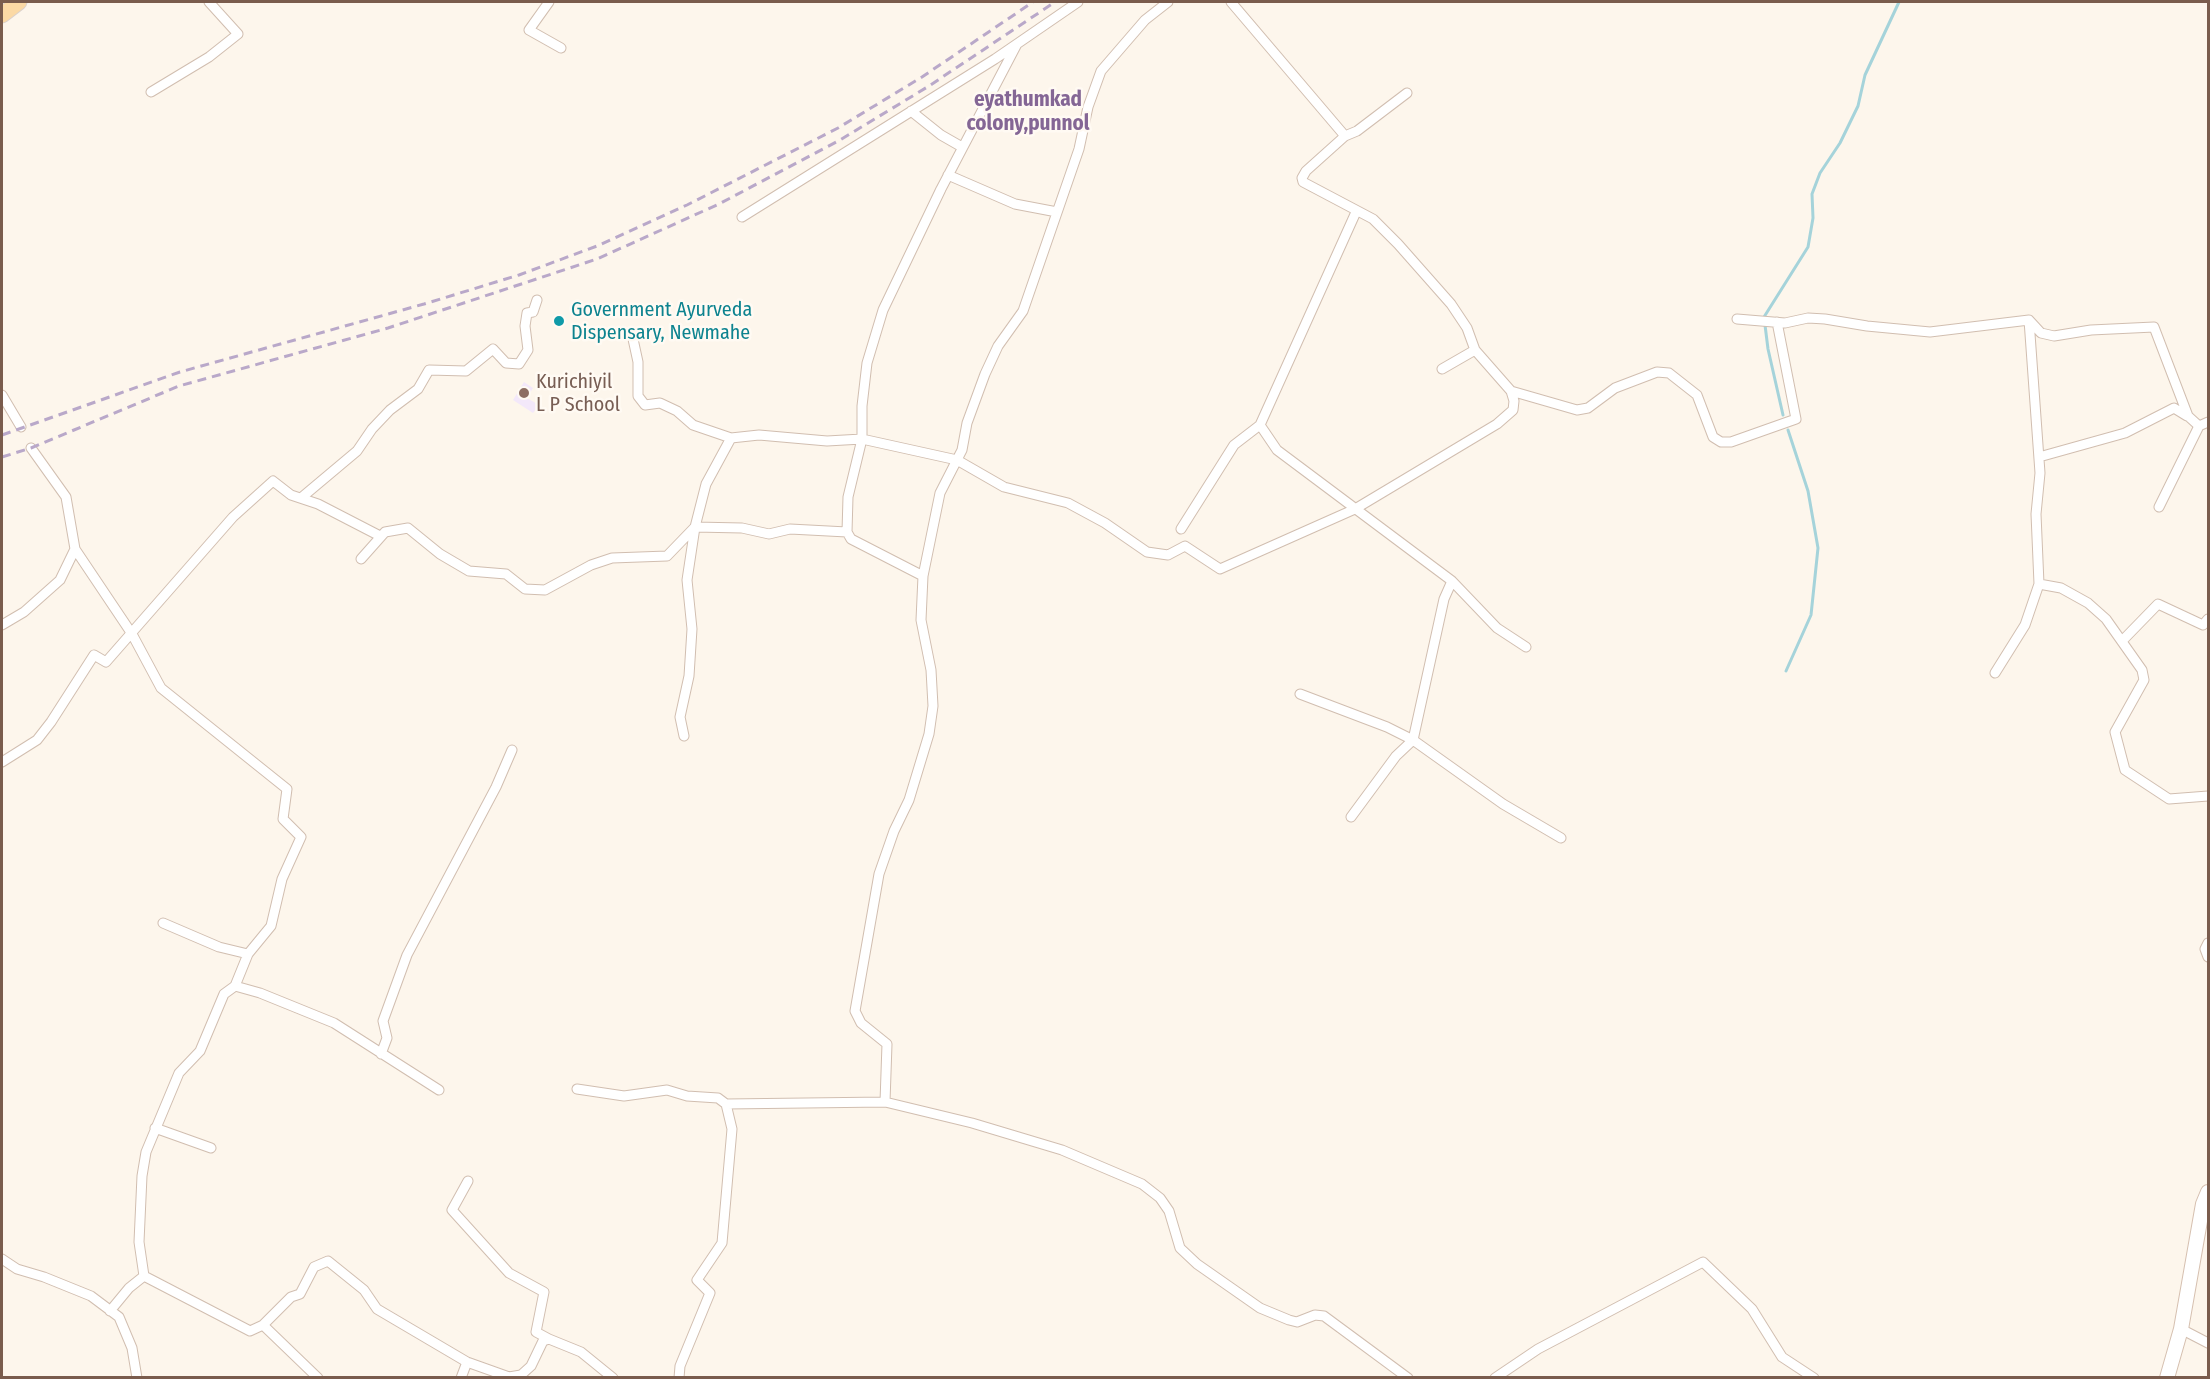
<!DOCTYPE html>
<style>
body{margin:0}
#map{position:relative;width:2210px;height:1379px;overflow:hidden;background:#fdf6ec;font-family:"Fira Sans Condensed",sans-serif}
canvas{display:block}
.frame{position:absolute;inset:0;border:3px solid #7a5c4d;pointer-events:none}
</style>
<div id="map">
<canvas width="2210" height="1379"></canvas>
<div class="frame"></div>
</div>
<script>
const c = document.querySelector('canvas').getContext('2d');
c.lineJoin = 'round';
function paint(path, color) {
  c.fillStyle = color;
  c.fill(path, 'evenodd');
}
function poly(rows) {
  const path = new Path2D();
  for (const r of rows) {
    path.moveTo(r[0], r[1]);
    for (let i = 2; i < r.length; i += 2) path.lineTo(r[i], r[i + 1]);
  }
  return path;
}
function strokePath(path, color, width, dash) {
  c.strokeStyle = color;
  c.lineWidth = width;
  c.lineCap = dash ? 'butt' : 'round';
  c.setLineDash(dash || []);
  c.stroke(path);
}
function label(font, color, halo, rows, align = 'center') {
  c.font = font + ' "Fira Sans Condensed",sans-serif';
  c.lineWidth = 5;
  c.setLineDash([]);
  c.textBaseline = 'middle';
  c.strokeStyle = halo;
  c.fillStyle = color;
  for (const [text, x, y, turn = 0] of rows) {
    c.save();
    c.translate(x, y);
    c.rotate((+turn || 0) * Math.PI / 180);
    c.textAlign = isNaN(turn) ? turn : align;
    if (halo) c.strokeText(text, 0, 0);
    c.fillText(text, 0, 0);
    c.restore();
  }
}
paint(poly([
 [524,382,533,388,527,398,539,405,533,413,513,400]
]), '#f3e8fa');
strokePath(poly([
 [1783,415,1768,349,1764,317,1808,247,1813,218,1812,194,1820,173,1840,143,1858,106,1865,75,1899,2],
 [1786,671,1811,615,1818,548,1808,491,1788,430]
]), '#a5d3da', 3);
const street = poly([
 [549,2,529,30,561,48],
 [1168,2,1145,20,1101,71,1088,107,1079,149,1023,311,998,346,985,374,967,423,962,450,940,493,923,576,921,620,931,670,933,706,929,734,909,800,894,831,879,874,855,1011,861,1023,887,1044,885,1102,972,1123,1062,1150,1142,1184,1160,1198,1169,1211,1180,1248,1197,1264,1260,1308,1289,1320,1297,1322,1315,1315,1324,1316,1408,1378],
 [151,92,209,57,238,34,209,2],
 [911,111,941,135,962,147],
 [1345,136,1357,131,1407,93],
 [948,175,1015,204,1057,212],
 [1356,212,1260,425,1277,450,1452,581,1497,628,1526,647],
 [742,217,995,59,1078,2],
 [1737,319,1785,323,1808,318,1825,319,1867,326,1930,332,2029,320,2041,333,2054,336,2091,330,2154,327,2188,416,2199,426,2208,422],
 [633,339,638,362,638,396,645,405,660,403,677,411,693,425,731,438,759,435,827,441,862,439,957,460,1004,487,1068,503,1105,523,1147,552,1168,555,1185,546,1220,569,1355,509,1497,424,1513,410,1514,401,1511,391,1475,350,1467,328,1451,304,1398,244,1373,219,1303,182,1302,178,1306,171,1345,136,1231,2],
 [1442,369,1475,350],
 [1511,391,1577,410,1588,408,1615,388,1657,372,1669,373,1697,395,1713,437,1721,442,1731,442,1796,419,1777,322],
 [2,395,21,427],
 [31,448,66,497,75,549,132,634,161,688,287,789,283,819,301,837,282,879,271,926,248,954,235,986],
 [2039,457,2125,433,2174,408,2187,416],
 [301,498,357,451,372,429,390,410,418,389,429,370,466,371,493,349,506,363,519,364,528,350,525,326,527,313,533,312,537,300],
 [2159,507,2199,426],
 [1181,529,1234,445,1260,425],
 [361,559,385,532,408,528,440,554,469,571,506,574,525,589,545,590,591,565,612,558,667,556,695,527,742,528,769,534,790,529,847,532],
 [923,576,851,539,847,532,848,497,862,439,862,406,867,363,883,310,941,189,1017,44],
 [2039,584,2061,588,2088,603,2106,619,2142,670,2144,680,2115,732,2125,770,2169,799,2208,796],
 [2,625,24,612,60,580,75,549],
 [2122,641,2158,604,2203,625,2208,619],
 [1995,673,2025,625,2039,584,2036,514,2040,473,2029,320],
 [1300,694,1387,727,1413,740,1503,804,1561,838],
 [684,736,680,717,689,676,692,629,687,580,695,527,706,484,731,438],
 [2,762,37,740,51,722,94,655,106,662,233,517,273,481,291,495,318,504,380,536],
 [1351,817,1396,756,1413,740,1444,599,1452,581],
 [163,923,219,947,248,954],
 [2208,943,2205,949,2208,957],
 [381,1054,387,1038,383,1021,407,955,496,787,512,750],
 [577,1089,624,1096,667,1090,687,1096,718,1098,726,1104,732,1129,722,1243,697,1280,710,1293,680,1366,679,1378],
 [439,1090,334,1023,260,993,235,986,224,994,200,1051,179,1073,146,1152,142,1176,139,1242,144,1276,250,1331,263,1325,291,1297,300,1294,314,1267,328,1261,364,1290,377,1309,467,1362,509,1377,521,1375,531,1366,543,1341,549,1339,581,1352,613,1378],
 [726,1104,885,1102],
 [155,1128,211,1148],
 [468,1181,452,1210,509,1273,544,1292,536,1332,549,1339],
 [2,1259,17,1269,44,1277,91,1296,119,1317,132,1348,137,1378],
 [110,1311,129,1288,144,1276],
 [263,1325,318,1378],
 [2181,1329,2208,1343],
 [461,1378,467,1362],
 [1495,1378,1538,1349,1703,1262,1752,1309,1782,1357,1814,1378]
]);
const secondary = poly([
 [2167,1378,2181,1329,2203,1204,2208,1192]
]);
const primary = poly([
 [2,15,19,2]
]);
strokePath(street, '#d1beb0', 11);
strokePath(secondary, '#d6c0b0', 16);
strokePath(primary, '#dad1cd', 17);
strokePath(street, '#fff', 9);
strokePath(secondary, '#fff', 14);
strokePath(primary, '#fbd9a5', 15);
strokePath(poly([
 [2,435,180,372,424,304,519,275,597,246,687,205,838,128,922,77,1033,2],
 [2,457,31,448,179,386,388,328,597,259,719,204,840,140,929,86,1055,2]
]), '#b9a8c9', 3, [9, 6]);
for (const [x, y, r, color] of [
 [559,321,6,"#0f9aa8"],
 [524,393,6,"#8d6e63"]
]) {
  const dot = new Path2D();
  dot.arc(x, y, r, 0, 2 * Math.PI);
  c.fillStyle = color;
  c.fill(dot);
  strokePath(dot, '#fffaf3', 2);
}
label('20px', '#0d838f', '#fffaf3', [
 ["Government Ayurveda",571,310],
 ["Dispensary, Newmahe",571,333]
], 'left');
label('20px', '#785e54', '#fffaf3', [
 ["Kurichiyil",536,382],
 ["L P School",536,405]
], 'left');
label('bold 21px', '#846695', '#fffaf3', [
 ["eyathumkad",1028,100],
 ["colony,punnol",1028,124]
]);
</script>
